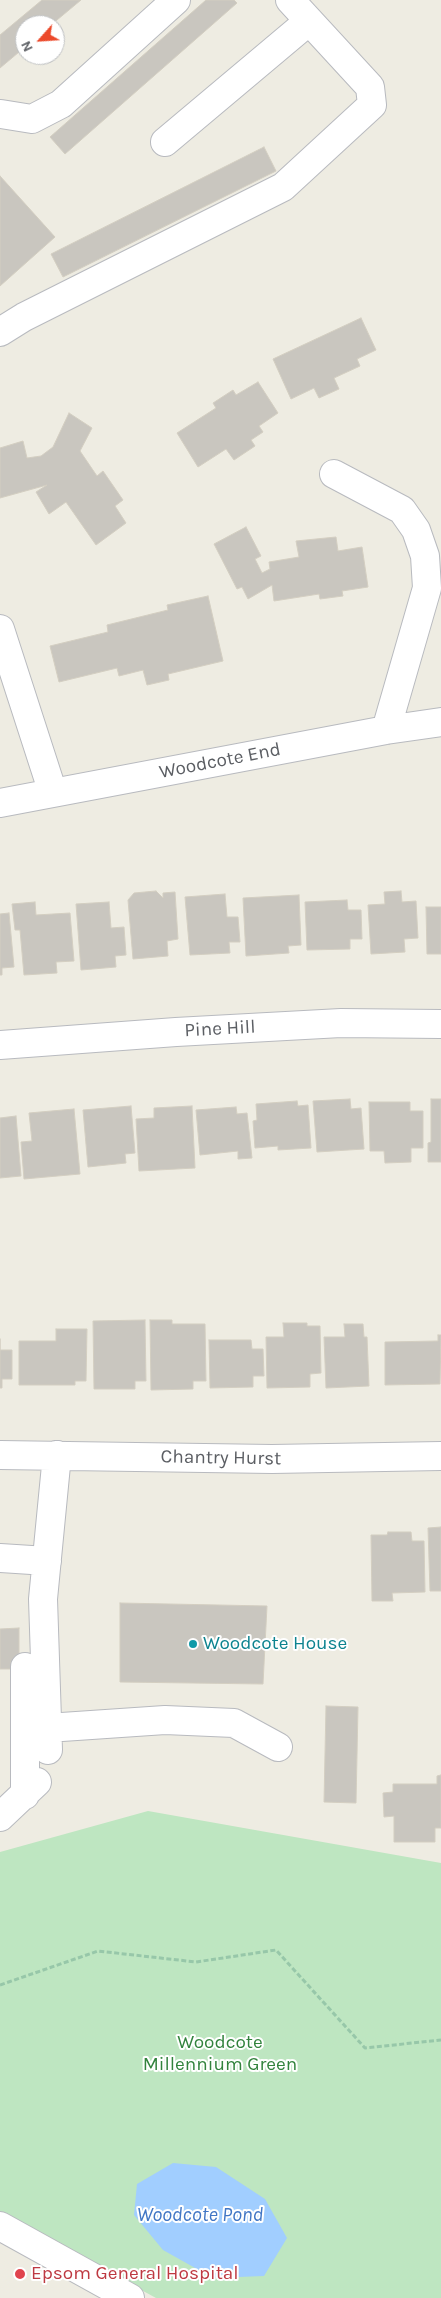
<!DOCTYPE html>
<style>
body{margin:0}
#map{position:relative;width:441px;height:2298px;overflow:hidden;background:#eeece2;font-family:Karla,sans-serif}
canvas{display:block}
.north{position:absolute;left:15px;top:15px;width:50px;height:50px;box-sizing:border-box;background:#fff;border:1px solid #bdbfc1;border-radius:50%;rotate:244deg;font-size:14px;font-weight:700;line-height:20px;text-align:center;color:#5b5e63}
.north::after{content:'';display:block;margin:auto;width:18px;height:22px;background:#ec492a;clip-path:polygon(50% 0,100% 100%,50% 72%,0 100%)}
</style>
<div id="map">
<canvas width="441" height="2298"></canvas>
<div class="north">N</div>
</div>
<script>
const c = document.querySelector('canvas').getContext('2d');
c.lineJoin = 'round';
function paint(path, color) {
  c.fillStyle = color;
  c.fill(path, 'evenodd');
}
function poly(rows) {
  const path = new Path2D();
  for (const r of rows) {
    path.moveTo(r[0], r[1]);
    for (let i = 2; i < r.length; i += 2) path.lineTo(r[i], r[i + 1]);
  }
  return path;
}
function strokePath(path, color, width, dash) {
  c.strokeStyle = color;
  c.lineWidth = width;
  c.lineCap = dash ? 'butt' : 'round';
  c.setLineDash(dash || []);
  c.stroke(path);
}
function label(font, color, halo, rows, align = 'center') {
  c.font = font + ' Karla,sans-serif';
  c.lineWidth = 4;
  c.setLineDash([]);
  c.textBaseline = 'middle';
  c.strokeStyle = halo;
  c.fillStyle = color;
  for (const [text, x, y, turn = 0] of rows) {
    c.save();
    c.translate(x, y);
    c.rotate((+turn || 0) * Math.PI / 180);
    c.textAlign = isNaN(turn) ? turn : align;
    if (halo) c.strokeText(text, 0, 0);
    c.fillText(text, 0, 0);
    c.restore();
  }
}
paint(poly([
 [148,1811,441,1863,441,2298,156,2298,0,2213,0,1852]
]), '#bee6c1');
paint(poly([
 [173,2163,216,2167,265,2199,287,2238,264,2276,213,2278,163,2250,134,2215,137,2184]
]), '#a1ceff');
const building = poly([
 [42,0,81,0,51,25,25,25,25,47,0,68,0,35,42,0],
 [206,0,234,0,237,3,65,154,50,137,206,0],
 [264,147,276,171,63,277,51,254,264,147],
 [0,176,55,237,0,286,0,176],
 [361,318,376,350,357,359,360,366,334,378,339,389,319,398,314,388,291,399,273,359,361,318],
 [258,382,278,413,259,426,263,432,251,440,255,446,234,460,226,449,198,467,177,433,216,408,213,403,233,390,236,395,258,382],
 [69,413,92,428,80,451,97,476,103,471,123,500,115,506,126,523,96,545,66,502,49,514,36,492,47,485,0,498,0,448,23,441,27,458,41,456,53,447,69,413],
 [246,527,261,556,255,559,262,573,270,569,269,562,299,557,296,541,336,537,338,551,362,547,368,587,342,591,343,596,320,599,319,594,274,601,272,585,248,599,242,587,237,589,214,544,246,527],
 [208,596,223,661,168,674,169,680,147,685,143,670,119,676,117,668,59,682,50,646,108,632,107,625,168,610,167,605,208,596],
 [156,891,163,898,163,893,175,892,178,939,167,941,168,956,133,959,128,900,134,893,156,891],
 [401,891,402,902,416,901,418,938,404,939,405,952,371,954,368,905,385,904,384,892,401,891],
 [225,894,227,917,238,917,240,942,229,942,230,953,190,955,185,897,225,894],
 [299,895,301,945,288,946,289,953,246,956,243,898,299,895],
 [347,900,348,910,361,910,362,939,350,939,350,949,307,950,305,902,347,900],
 [35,902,36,915,70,913,74,961,56,962,57,973,24,975,20,930,15,930,12,904,35,902],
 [109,902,111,928,124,927,126,955,115,956,116,967,81,970,76,904,109,902],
 [426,907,441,907,441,954,427,954,426,907],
 [9,913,14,967,2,968,2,975,0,975,0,914,9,913],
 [350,1099,351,1109,361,1108,364,1149,317,1152,313,1101,350,1099],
 [431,1099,441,1099,441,1162,428,1162,428,1143,431,1142,431,1099],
 [297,1101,298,1106,308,1105,311,1148,278,1150,278,1146,255,1148,253,1121,257,1120,256,1104,297,1101],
 [369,1102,410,1102,410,1111,423,1111,423,1148,411,1148,411,1162,385,1163,384,1151,370,1151,369,1102],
 [131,1106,135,1153,125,1154,126,1163,88,1167,83,1110,131,1106],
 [192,1106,195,1168,139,1171,136,1119,154,1118,154,1108,192,1106],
 [236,1107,237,1114,247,1113,252,1158,238,1159,238,1151,200,1155,196,1110,236,1107],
 [74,1109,80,1174,24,1179,21,1142,32,1141,29,1113,74,1109],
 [16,1116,21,1176,0,1178,0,1118,16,1116],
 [145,1320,146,1381,135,1381,135,1389,94,1389,93,1321,145,1320],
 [150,1320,172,1320,172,1324,205,1324,206,1381,193,1381,193,1389,151,1390,150,1320],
 [283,1323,307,1323,307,1326,320,1326,321,1373,310,1374,310,1387,267,1388,266,1337,284,1337,283,1323],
 [344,1324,363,1324,364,1337,367,1337,369,1386,326,1388,324,1337,345,1337,344,1324],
 [56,1329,87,1329,86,1381,75,1381,75,1385,19,1385,19,1341,56,1341,56,1329],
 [438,1335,441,1335,440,1384,385,1385,385,1342,438,1341,438,1335],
 [0,1339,0,1350,12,1350,12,1379,2,1379,2,1388,0,1388,0,1339],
 [209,1340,251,1340,252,1349,263,1349,264,1376,253,1376,253,1387,210,1388,209,1340],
 [441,1527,441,1591,430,1591,428,1528,441,1527],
 [388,1532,411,1532,412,1541,424,1541,425,1592,392,1593,393,1601,372,1601,371,1535,387,1535,388,1532],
 [120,1603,267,1606,263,1684,120,1682,120,1603],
 [19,1628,19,1669,0,1669,0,1629,19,1628],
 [326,1706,358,1707,356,1803,324,1802,326,1706],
 [441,1775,441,1828,435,1828,435,1842,394,1842,394,1816,384,1817,383,1793,393,1792,393,1784,437,1784,437,1776,441,1775]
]);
paint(building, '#c9c6bf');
strokePath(building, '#d3cec1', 1);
const minor = poly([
 [1,114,32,119,61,104,176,0],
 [165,142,309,21],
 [0,332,24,317,283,187,372,105,370,87,290,0],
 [334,474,402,510,416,530,425,556,427,588,386,730],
 [0,629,53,793],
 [0,803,386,730,441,722],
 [0,1045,176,1032,341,1023,441,1024],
 [0,1455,272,1459,441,1456],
 [0,1558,47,1561],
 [25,1667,25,1795],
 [47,1728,165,1720,234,1723,278,1747],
 [48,1750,43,1599,57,1455],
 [0,1817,37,1782],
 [0,2226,130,2298]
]);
strokePath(minor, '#b8babf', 30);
strokePath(poly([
 [0,1985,98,1951,196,1962,276,1950,365,2048,441,2040]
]), '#97c7a9', 3, [5, 2.5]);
strokePath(minor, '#fff', 28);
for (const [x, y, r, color] of [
 [193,1644,5,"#0f9aa8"],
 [20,2274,6,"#e0444e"]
]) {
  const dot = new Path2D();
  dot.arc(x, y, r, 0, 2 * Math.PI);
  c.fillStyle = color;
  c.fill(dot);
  strokePath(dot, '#fff', 2);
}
label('19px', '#5b5e63', '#fff', [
 ["Woodcote End",220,761,-11],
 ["Pine Hill",220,1029,-3],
 ["Chantry Hurst",221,1458,1]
]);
label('19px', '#0d838f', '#fff', [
 ["Woodcote House",203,1644]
], 'left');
label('19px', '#32833d', '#fff', [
 ["Woodcote",220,2043],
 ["Millennium Green",220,2065]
]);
label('19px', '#be3a42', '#fff', [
 ["Epsom General Hospital",31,2274]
], 'left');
label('italic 20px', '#4176c5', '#fff', [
 ["Woodcote Pond",200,2215]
]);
</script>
